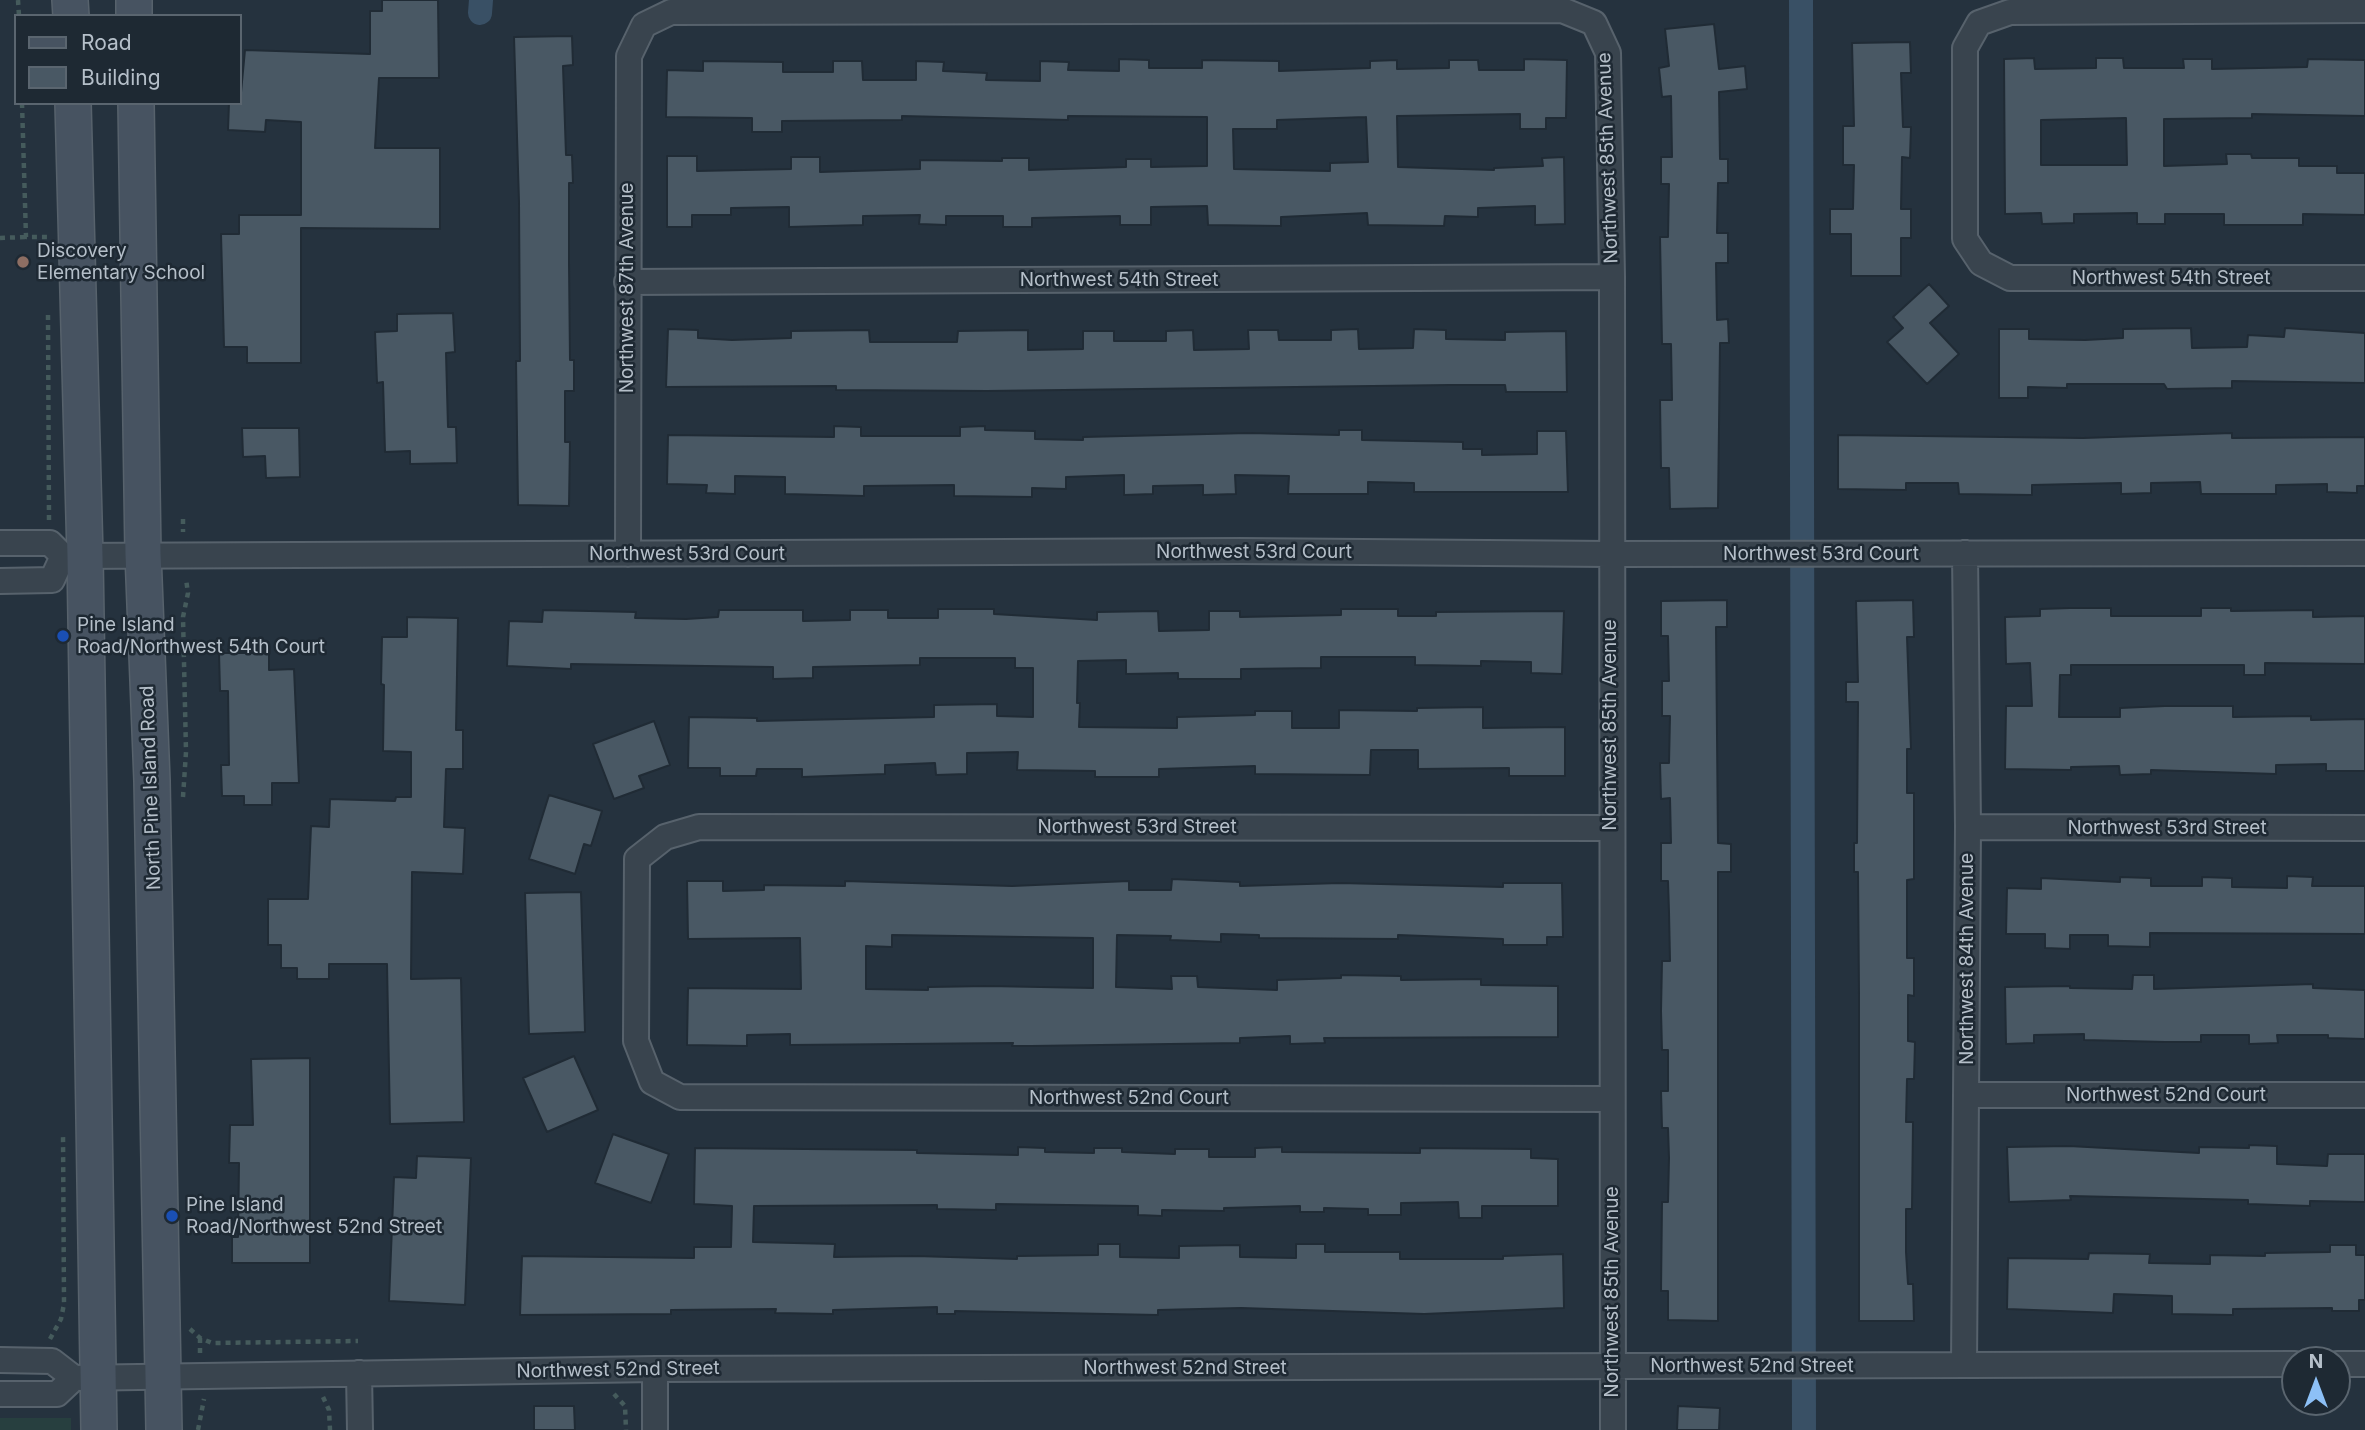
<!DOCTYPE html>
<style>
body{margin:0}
#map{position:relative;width:2365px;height:1430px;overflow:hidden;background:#25323e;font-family:Inter,sans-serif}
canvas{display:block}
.legend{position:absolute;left:14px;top:14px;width:228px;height:91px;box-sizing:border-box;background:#1e2933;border:2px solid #5a656f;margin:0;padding:9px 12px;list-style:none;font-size:21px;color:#b5bfc9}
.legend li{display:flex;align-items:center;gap:14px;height:35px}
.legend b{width:35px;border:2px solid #5a656f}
.north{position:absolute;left:2281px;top:1346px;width:70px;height:70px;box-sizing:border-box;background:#1e2933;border:2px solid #5a656f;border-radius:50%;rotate:0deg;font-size:19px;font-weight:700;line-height:28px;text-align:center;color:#b5bfc9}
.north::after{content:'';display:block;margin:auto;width:24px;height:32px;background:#8dc0f6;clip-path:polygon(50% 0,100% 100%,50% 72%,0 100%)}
</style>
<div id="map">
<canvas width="2365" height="1430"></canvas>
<ul class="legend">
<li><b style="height:9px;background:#475361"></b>Road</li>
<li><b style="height:19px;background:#495864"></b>Building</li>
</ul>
<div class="north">N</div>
</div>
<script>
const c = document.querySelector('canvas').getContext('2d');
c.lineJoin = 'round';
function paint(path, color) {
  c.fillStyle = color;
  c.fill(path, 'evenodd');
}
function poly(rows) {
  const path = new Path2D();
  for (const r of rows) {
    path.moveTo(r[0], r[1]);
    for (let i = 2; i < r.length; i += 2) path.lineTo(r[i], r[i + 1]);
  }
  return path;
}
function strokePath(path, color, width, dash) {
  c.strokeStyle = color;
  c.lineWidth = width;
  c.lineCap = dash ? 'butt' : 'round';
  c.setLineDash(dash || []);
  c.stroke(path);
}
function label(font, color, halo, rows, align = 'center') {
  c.font = font + ' Inter,sans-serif';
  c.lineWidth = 5;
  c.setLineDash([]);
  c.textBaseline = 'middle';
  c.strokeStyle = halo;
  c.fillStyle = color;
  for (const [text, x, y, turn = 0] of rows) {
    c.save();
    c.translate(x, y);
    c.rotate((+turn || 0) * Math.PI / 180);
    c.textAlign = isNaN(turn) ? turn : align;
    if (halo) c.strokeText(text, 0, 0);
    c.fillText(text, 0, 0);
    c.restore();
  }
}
paint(poly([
 [0,1418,71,1418,71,1430,0,1430]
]), '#273f3f');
strokePath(poly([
 [1801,0,1804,1430],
 [480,13,481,0]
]), '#395065', 24);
const building = poly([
 [382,0,438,0,439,78,379,78,375,148,440,148,440,229,301,228,301,363,247,363,247,347,224,347,221,234,239,234,239,215,301,215,301,122,266,120,265,132,228,130,229,103,240,103,245,50,370,54,370,11,382,11,382,0],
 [1714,24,1719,69,1745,66,1747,89,1719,92,1720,159,1728,159,1728,183,1718,183,1717,233,1728,233,1728,263,1716,263,1717,320,1728,319,1729,343,1720,343,1718,508,1670,509,1669,468,1661,468,1660,400,1672,400,1671,344,1662,344,1660,237,1668,237,1669,184,1661,184,1661,157,1672,157,1671,96,1662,97,1659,68,1669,66,1665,29,1714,24],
 [572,36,573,65,563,66,566,155,572,155,573,183,569,183,569,263,570,360,574,360,574,391,565,391,565,442,570,442,569,506,518,505,516,361,520,361,519,202,514,37,572,36],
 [1910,42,1911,73,1901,73,1903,127,1911,127,1910,158,1902,157,1901,209,1911,209,1911,238,1901,238,1901,276,1851,276,1851,234,1830,234,1830,209,1853,209,1854,165,1843,165,1843,126,1854,126,1852,43,1910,42],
 [2034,58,2035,69,2096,68,2096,58,2123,58,2124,68,2184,68,2183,59,2212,59,2212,69,2307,67,2308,59,2365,60,2365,116,2252,114,2252,118,2164,119,2164,166,2227,164,2226,154,2251,154,2252,158,2299,158,2299,166,2337,166,2337,173,2365,173,2365,215,2303,214,2303,225,2224,225,2224,214,2165,214,2165,224,2137,224,2137,213,2074,214,2074,223,2042,224,2041,213,2005,214,2004,59,2034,58],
 [2126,118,2127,165,2041,165,2041,120,2126,118],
 [1119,59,1149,60,1149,68,1202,68,1202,60,1279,61,1279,71,1370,68,1370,61,1397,60,1397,69,1449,68,1449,60,1478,60,1479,70,1524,70,1524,59,1567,60,1566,118,1546,118,1546,129,1520,129,1520,114,1397,116,1398,167,1494,170,1494,168,1543,166,1542,158,1564,157,1565,224,1535,225,1535,206,1478,208,1478,217,1445,216,1444,226,1368,225,1367,213,1281,217,1281,226,1208,225,1207,206,1151,207,1151,225,1120,225,1120,216,1032,218,1032,227,1003,227,1003,216,946,216,946,225,919,224,920,215,863,216,863,225,789,227,789,207,731,208,731,215,692,215,692,227,667,227,667,156,697,156,697,171,791,169,791,157,820,157,820,172,920,169,920,160,1002,161,1002,158,1029,158,1029,170,1126,167,1126,159,1151,159,1151,167,1207,166,1207,117,1068,116,1068,120,902,116,902,120,782,121,782,132,752,132,752,118,666,117,667,70,703,71,703,61,783,62,783,72,833,72,833,61,862,61,863,80,916,80,916,61,944,62,943,71,987,73,986,80,1040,81,1040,61,1069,62,1068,70,1119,71,1119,59],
 [1366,117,1368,162,1330,163,1330,171,1234,169,1233,129,1277,129,1277,120,1366,117],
 [1929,284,1949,306,1930,323,1959,354,1927,384,1887,342,1903,328,1893,317,1929,284],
 [453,313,455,352,446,353,448,427,456,427,457,463,410,464,410,451,385,452,383,382,377,383,375,332,397,331,397,314,453,313],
 [2191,328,2192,348,2247,347,2248,335,2284,337,2285,328,2365,333,2365,383,2232,381,2232,388,2167,389,2164,384,2067,384,2067,388,2028,387,2028,398,1999,398,1999,329,2029,329,2029,339,2085,340,2123,338,2123,329,2191,328],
 [668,329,698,330,698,338,732,340,791,338,791,331,869,330,870,342,957,342,958,331,1028,330,1028,350,1083,349,1083,331,1114,331,1114,341,1166,341,1166,331,1193,330,1194,350,1249,349,1248,330,1278,330,1279,340,1331,340,1331,330,1358,329,1359,349,1413,348,1414,329,1446,330,1446,339,1505,340,1505,332,1566,331,1567,392,1506,392,1505,385,1450,385,987,391,836,390,836,386,666,387,668,329],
 [834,426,861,427,861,436,960,436,960,427,985,426,985,430,1035,431,1035,439,1083,440,1083,437,1249,433,1339,435,1339,430,1362,430,1362,440,1463,442,1463,449,1482,449,1482,455,1537,454,1537,431,1566,431,1568,492,1414,492,1414,483,1368,482,1368,494,1288,494,1289,476,1235,475,1236,494,1203,495,1203,485,1153,486,1153,494,1124,495,1124,475,1066,477,1066,489,1032,488,1032,497,954,496,954,485,864,486,864,496,785,494,785,477,735,476,735,494,706,493,707,485,667,484,668,435,834,437,834,426],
 [242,428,299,428,300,477,266,478,265,456,243,457,242,428],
 [2232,433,2232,438,2365,437,2365,486,2357,486,2357,493,2327,492,2327,484,2276,485,2276,494,2201,494,2200,482,2151,483,2151,493,2121,494,2121,483,2032,485,2032,495,1959,494,1958,483,1906,483,1906,490,1838,489,1838,435,2083,438,2232,433],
 [1727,600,1727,627,1716,627,1718,843,1731,844,1731,872,1718,872,1718,1321,1668,1320,1668,1291,1661,1291,1662,1202,1668,1202,1669,1158,1668,1128,1662,1128,1661,1091,1668,1091,1668,1050,1662,1050,1661,1011,1662,961,1670,961,1669,912,1668,881,1661,881,1661,843,1671,843,1670,798,1661,799,1660,763,1669,763,1670,716,1662,716,1662,681,1669,681,1668,636,1661,636,1661,601,1727,600],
 [1913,600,1914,637,1907,637,1911,749,1907,749,1907,793,1914,793,1914,879,1907,880,1907,958,1914,958,1914,996,1908,995,1908,1041,1915,1042,1914,1079,1907,1079,1906,1122,1913,1122,1912,1209,1906,1209,1906,1252,1908,1284,1913,1284,1914,1321,1859,1321,1859,994,1858,872,1854,872,1854,843,1857,843,1858,702,1846,702,1846,682,1858,682,1856,601,1913,600],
 [2070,608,2111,608,2111,616,2201,616,2201,608,2231,608,2231,611,2313,610,2313,617,2365,616,2365,664,2265,663,2265,675,2244,675,2244,665,2071,665,2071,675,2060,675,2059,717,2120,717,2120,708,2165,706,2233,706,2233,717,2311,716,2311,720,2365,719,2365,771,2326,771,2326,764,2276,765,2276,774,2151,770,2151,774,2120,775,2119,766,2071,767,2071,770,2005,769,2006,706,2032,706,2030,663,2006,664,2005,617,2040,616,2040,609,2070,608],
 [938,609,994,609,994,614,1097,620,1097,612,1158,611,1159,631,1209,630,1209,611,1240,611,1240,617,1341,615,1341,609,1398,609,1398,616,1436,616,1436,612,1564,611,1562,674,1531,673,1531,662,1481,661,1481,666,1415,665,1415,657,1321,657,1321,668,1241,669,1241,679,1178,679,1178,673,1126,674,1126,660,1078,661,1077,703,1080,703,1079,727,1177,728,1177,717,1255,715,1255,711,1292,711,1292,728,1339,728,1339,710,1417,711,1417,708,1483,707,1483,728,1565,727,1565,776,1509,776,1509,768,1418,769,1418,750,1371,750,1370,775,1255,774,1255,766,1159,769,1159,777,1095,777,1095,771,1017,770,1018,752,967,753,967,774,936,775,935,763,885,765,885,774,802,777,802,769,757,769,756,776,720,776,720,768,688,768,689,717,757,718,757,721,934,717,934,705,997,704,997,716,1033,717,1033,668,1015,668,1015,658,920,658,920,665,813,667,813,678,773,679,773,667,571,664,571,669,507,666,509,621,542,622,543,610,636,612,635,618,686,619,718,617,719,610,803,610,803,621,850,620,850,610,888,610,888,618,938,618,938,609],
 [407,617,458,618,456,730,463,730,463,769,446,769,444,827,465,828,463,874,412,872,411,979,461,978,464,1122,390,1124,387,964,329,964,329,979,297,979,297,968,281,968,281,945,268,945,268,899,308,899,311,826,329,827,330,799,395,801,396,797,411,797,411,752,383,751,384,685,381,684,382,637,407,637,407,617],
 [219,653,269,653,269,670,294,669,299,783,272,783,272,805,244,805,244,796,222,796,221,765,229,765,228,691,220,691,219,653],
 [654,721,670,765,639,776,644,788,614,799,593,744,654,721],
 [549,795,602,811,591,846,584,844,575,874,529,859,549,795],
 [2287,876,2313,877,2312,886,2365,886,2365,934,2150,933,2150,947,2108,946,2108,935,2070,935,2070,949,2045,948,2045,934,2006,934,2007,888,2041,889,2041,878,2120,882,2120,877,2151,878,2151,886,2202,886,2202,877,2232,878,2232,887,2287,888,2287,876],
 [1172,879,1240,882,1240,886,1340,883,1503,887,1503,883,1562,883,1563,937,1547,937,1547,945,1503,945,1503,939,1398,935,1398,939,1259,938,1259,935,1221,934,1221,942,1170,940,1171,936,1117,935,1116,987,1172,989,1171,976,1197,976,1198,987,1277,990,1277,980,1341,978,1341,975,1401,976,1401,980,1481,979,1481,985,1558,986,1558,1037,1324,1038,1325,1043,1290,1044,1290,1036,1240,1038,1240,1043,1031,1046,1012,1046,1013,1043,790,1045,790,1034,747,1035,747,1046,687,1045,688,988,801,989,800,938,688,939,687,881,723,881,723,891,764,890,764,885,845,886,845,881,1012,886,1129,881,1129,890,1171,890,1172,879],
 [892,935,1093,938,1093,988,988,986,928,987,928,990,866,989,866,946,892,947,892,935],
 [581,892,585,1032,529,1034,525,893,581,892],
 [2133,975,2154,975,2154,989,2313,984,2313,988,2365,990,2365,1039,2328,1038,2328,1035,2277,1035,2278,1043,2249,1044,2249,1035,2201,1035,2201,1042,2165,1042,2084,1040,2084,1034,2034,1035,2034,1043,2006,1044,2005,987,2070,986,2070,988,2132,989,2133,975],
 [574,1056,598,1110,547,1132,523,1078,574,1056],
 [310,1058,310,1263,232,1263,232,1237,238,1237,239,1163,229,1163,230,1125,253,1125,251,1059,310,1058],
 [613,1134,669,1154,651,1203,595,1183,613,1134],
 [2249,1145,2277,1146,2277,1164,2327,1166,2328,1154,2365,1154,2365,1202,2310,1201,2310,1206,2248,1204,2248,1200,2070,1196,2071,1200,2009,1202,2007,1147,2069,1146,2199,1153,2199,1147,2249,1148,2249,1145],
 [1018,1147,1045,1148,1045,1152,1094,1153,1094,1148,1122,1148,1122,1152,1175,1154,1175,1149,1209,1149,1209,1157,1255,1157,1255,1148,1282,1147,1282,1152,1420,1153,1420,1148,1531,1149,1531,1158,1558,1159,1558,1206,1482,1206,1482,1218,1459,1218,1458,1202,1401,1203,1401,1215,1368,1215,1368,1209,1324,1208,1324,1212,1300,1212,1300,1206,1224,1208,1224,1211,1162,1210,1162,1216,1138,1215,1138,1206,996,1204,996,1210,937,1209,937,1205,754,1206,753,1242,835,1244,834,1257,916,1256,1017,1259,1017,1256,1098,1255,1098,1244,1120,1244,1120,1257,1179,1258,1179,1246,1240,1245,1240,1257,1296,1258,1296,1244,1325,1244,1325,1252,1400,1252,1400,1259,1503,1259,1503,1256,1563,1254,1564,1308,1424,1314,1241,1308,1158,1310,1158,1315,955,1311,955,1314,937,1314,937,1307,833,1310,833,1314,775,1313,776,1309,671,1310,671,1314,520,1315,522,1256,694,1258,694,1247,731,1247,732,1206,694,1204,695,1148,917,1150,917,1153,1018,1155,1018,1147],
 [417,1156,471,1158,465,1305,389,1301,394,1177,416,1178,417,1156],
 [2330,1245,2356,1245,2356,1255,2365,1255,2365,1300,2359,1300,2359,1311,2332,1311,2332,1308,2233,1309,2233,1315,2172,1314,2172,1296,2114,1294,2113,1313,2007,1309,2008,1258,2088,1259,2089,1253,2150,1254,2149,1263,2210,1264,2210,1255,2265,1256,2265,1253,2330,1252,2330,1245],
 [534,1406,574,1406,575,1430,534,1430,534,1406],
 [1678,1406,1720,1408,1719,1430,1677,1430,1678,1406]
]);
paint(building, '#495864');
strokePath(building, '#202b35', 2);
const minor = poly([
 [2365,10,2010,12,1979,23,1965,48,1965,239,1981,263,2010,278,2365,278],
 [627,282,1612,277],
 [0,543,50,543,63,556,52,580,0,581],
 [628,554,629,56,644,25,671,12,1562,10,1594,23,1608,53,1612,277,1613,1430],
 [63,556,1240,551,1610,554,2365,553],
 [1968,827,2365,828],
 [1611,828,699,827,665,837,637,859,636,1041,652,1082,680,1097,1611,1099],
 [1966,1095,2365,1095],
 [0,1360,52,1361,74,1378,655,1369,2295,1364],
 [2337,1364,2365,1364],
 [1964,1365,1968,827,1965,553],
 [359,1373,360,1430],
 [0,1394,57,1394,74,1378],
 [655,1430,655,1369]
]);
const secondary = poly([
 [70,0,71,16],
 [134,0,134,16],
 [73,103,85,556,99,1430],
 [136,103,143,554,152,781,164,1430]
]);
strokePath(minor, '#57626c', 28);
strokePath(secondary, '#57626c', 38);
strokePath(poly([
 [18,0,19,16],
 [22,103,26,237,49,237],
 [0,238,26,237],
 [48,315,49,520],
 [183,519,183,532],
 [183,797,186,752,183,617,188,593,186,579],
 [190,1329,200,1338,212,1343,358,1341],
 [200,1338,200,1355],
 [50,1339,61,1319,64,1304,63,1134],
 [614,1394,625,1406,626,1430],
 [323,1397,329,1410,330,1430],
 [198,1430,204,1399]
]), '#455b5c', 4.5, [5, 5]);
strokePath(minor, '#39444e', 24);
strokePath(secondary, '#475361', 35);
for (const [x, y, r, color] of [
 [23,262,7,"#8d6e63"],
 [63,636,7,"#1a4fb4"],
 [172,1216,7,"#1a4fb4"]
]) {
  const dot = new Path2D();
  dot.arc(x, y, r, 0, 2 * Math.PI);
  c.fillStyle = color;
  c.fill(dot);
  strokePath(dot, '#1e2933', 2.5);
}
label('19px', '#b5bfc9', '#1e2933', [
 ["Northwest 85th Avenue",1608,158,-92],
 ["Northwest 54th Street",2171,278],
 ["Northwest 54th Street",1119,280],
 ["Northwest 87th Avenue",627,288,-90],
 ["Northwest 53rd Court",1254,552],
 ["Northwest 53rd Court",687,554],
 ["Northwest 53rd Court",1821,554],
 ["Northwest 85th Avenue",1610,725,-90],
 ["North Pine Island Road",151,788,-92],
 ["Northwest 53rd Street",1137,827],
 ["Northwest 53rd Street",2167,828],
 ["Northwest 84th Avenue",1967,959,-90],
 ["Northwest 52nd Court",2166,1095],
 ["Northwest 52nd Court",1129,1098],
 ["Northwest 85th Avenue",1612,1292,-90],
 ["Northwest 52nd Street",1752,1366],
 ["Northwest 52nd Street",1185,1368],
 ["Northwest 52nd Street",618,1370,-1]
]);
label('19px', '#b5bfc9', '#1e2933', [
 ["Discovery",37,251],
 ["Elementary School",37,273],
 ["Pine Island",77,625],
 ["Road/Northwest 54th Court",77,647],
 ["Pine Island",186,1205],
 ["Road/Northwest 52nd Street",186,1227]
], 'left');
</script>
